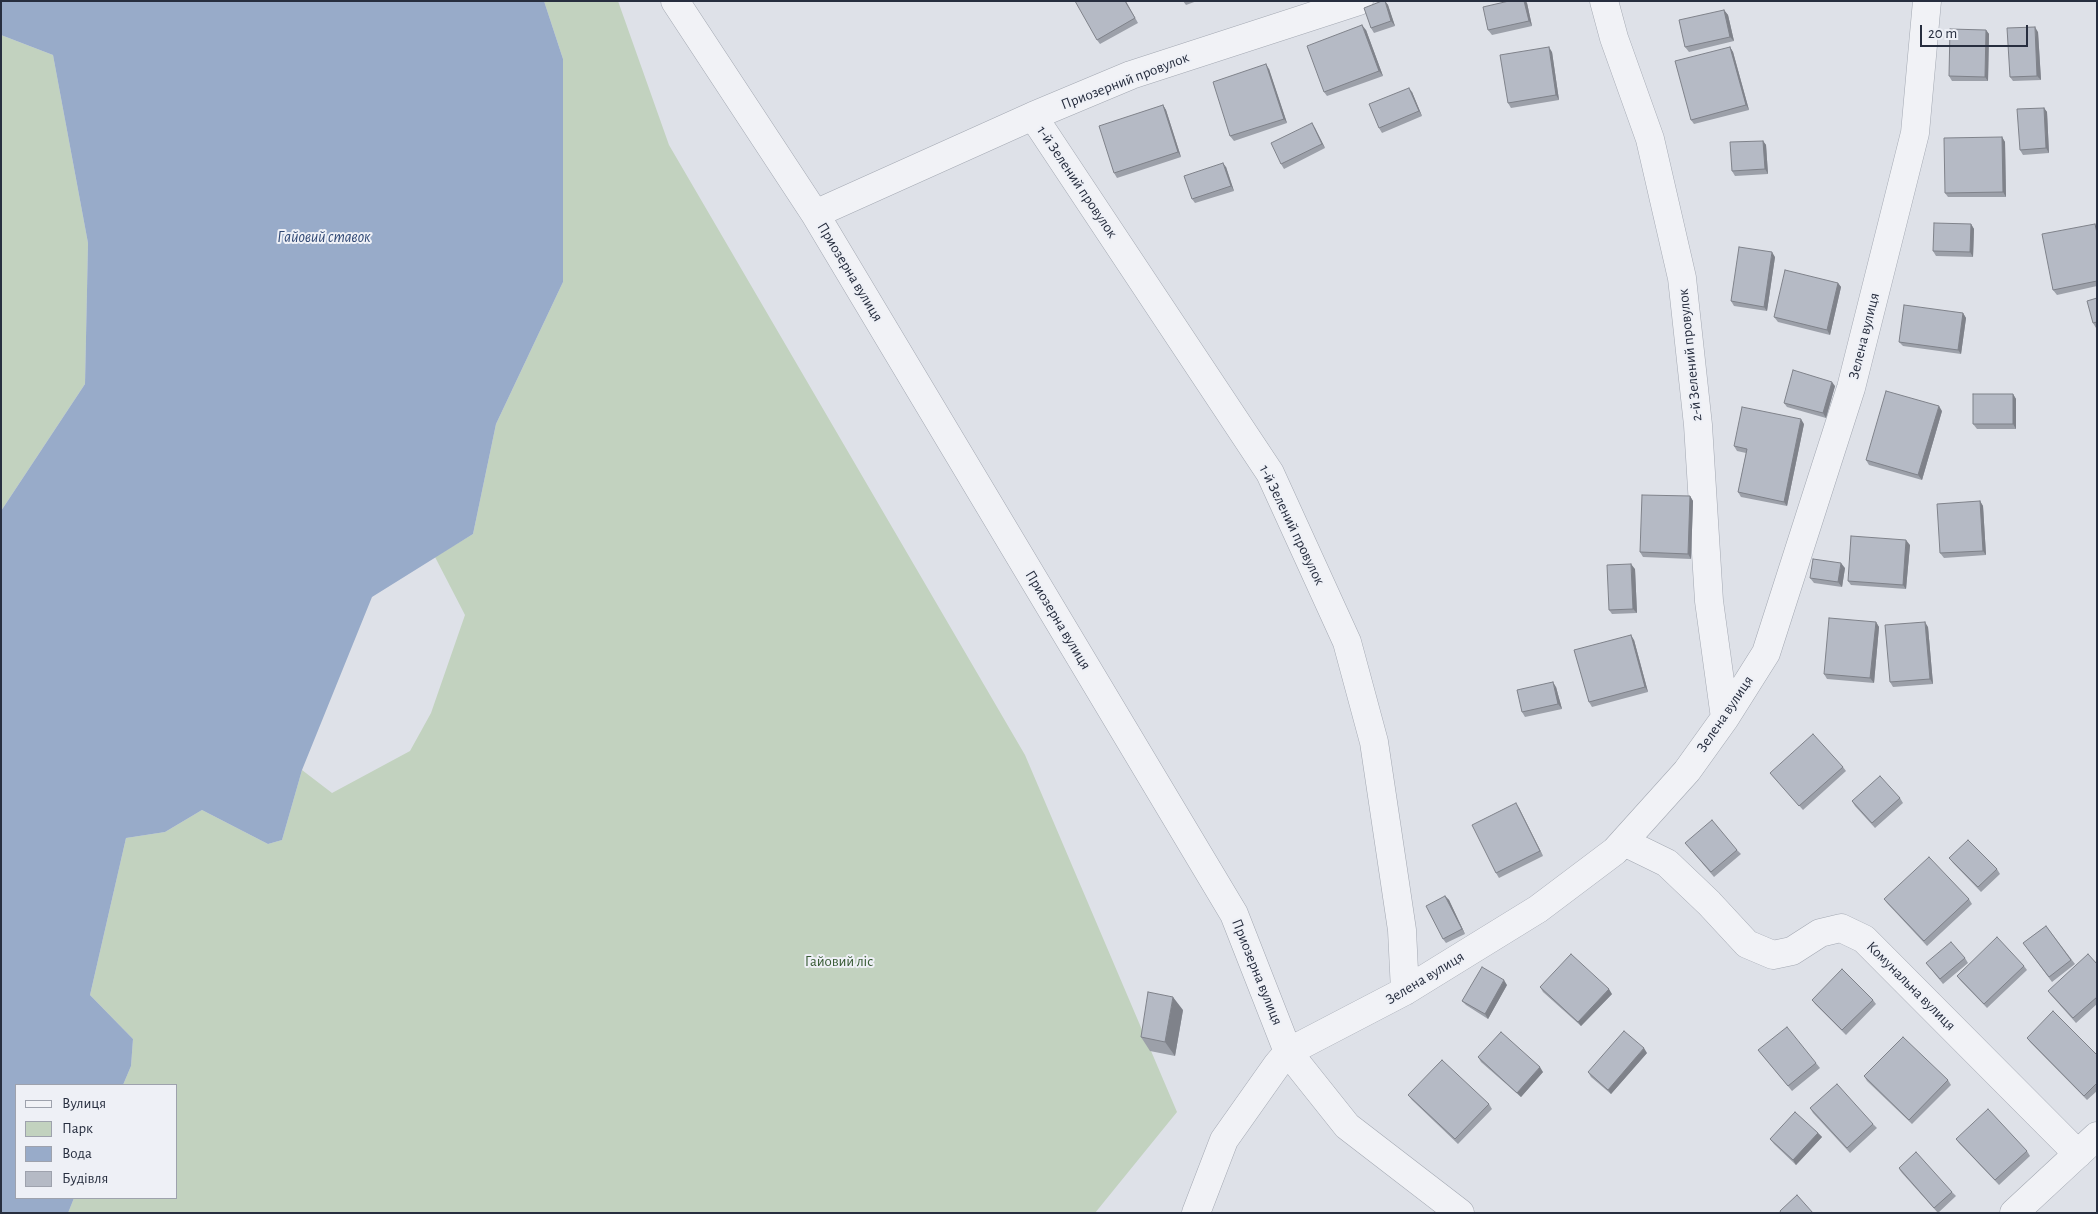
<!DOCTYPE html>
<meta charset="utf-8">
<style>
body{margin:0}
#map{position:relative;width:2098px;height:1214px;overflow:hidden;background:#dee1e8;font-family:"Alegreya Sans",sans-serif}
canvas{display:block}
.frame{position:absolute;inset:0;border:2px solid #272e3f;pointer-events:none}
.legend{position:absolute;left:15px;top:1084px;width:162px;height:115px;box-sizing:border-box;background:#eef0f6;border:1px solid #9ea2ad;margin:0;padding:6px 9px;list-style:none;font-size:15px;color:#272e3f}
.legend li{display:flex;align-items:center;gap:10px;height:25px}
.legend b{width:25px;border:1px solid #9ea2ad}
.scale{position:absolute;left:1920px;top:25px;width:108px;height:22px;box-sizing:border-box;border:2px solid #272e3f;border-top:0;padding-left:6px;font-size:15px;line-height:18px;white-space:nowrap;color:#272e3f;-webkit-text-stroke:4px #eef0f6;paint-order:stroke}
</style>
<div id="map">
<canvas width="2098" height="1214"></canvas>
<div class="frame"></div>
<ul class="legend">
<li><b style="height:6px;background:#f1f2f6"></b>Вулиця</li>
<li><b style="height:14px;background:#c2d2bf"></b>Парк</li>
<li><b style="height:14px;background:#98abc9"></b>Вода</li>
<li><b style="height:14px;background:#b5bac5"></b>Будівля</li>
</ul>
<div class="scale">20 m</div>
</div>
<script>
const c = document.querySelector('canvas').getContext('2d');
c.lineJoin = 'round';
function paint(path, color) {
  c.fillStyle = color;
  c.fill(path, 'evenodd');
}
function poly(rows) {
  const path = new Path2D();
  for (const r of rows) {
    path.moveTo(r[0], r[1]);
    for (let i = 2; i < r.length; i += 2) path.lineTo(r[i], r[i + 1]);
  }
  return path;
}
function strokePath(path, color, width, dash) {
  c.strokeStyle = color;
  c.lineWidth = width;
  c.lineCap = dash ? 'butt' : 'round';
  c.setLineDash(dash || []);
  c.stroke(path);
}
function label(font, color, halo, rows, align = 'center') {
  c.font = font + ' "Alegreya Sans",sans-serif';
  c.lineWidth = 4;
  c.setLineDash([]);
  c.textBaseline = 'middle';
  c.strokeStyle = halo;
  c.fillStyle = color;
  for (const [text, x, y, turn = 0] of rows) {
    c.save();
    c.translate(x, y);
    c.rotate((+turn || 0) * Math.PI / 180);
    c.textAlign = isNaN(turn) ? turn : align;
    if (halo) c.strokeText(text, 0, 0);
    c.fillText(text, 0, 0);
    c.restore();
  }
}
paint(poly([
 [544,1,618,1,669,145,1025,755,1177,1112,1095,1213,68,1213,74,1198,176,1198,176,1085,123,1085,131,1066,133,1039,90,995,126,838,165,832,202,810,268,844,282,840,302,770,332,793,410,751,431,713,465,615,435,557,473,534,496,424,563,282,563,59],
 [1,35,53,55,88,243,85,384,1,511]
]), '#c2d2bf');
paint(poly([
 [1,1,544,1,563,59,563,282,496,424,473,534,372,597,302,770,282,840,268,844,202,810,165,832,126,838,90,995,133,1039,131,1066,123,1085,16,1085,16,1198,74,1198,68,1213,1,1213,1,511,85,384,88,243,53,55,1,35]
]), '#98abc9');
const street = poly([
 [675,1,815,214,1234,914,1288,1052,1347,1126,1460,1213],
 [1604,1,1614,38,1650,139,1682,278,1698,425,1709,601,1725,718],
 [1033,116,1270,473,1347,642,1374,742,1402,930,1405,991],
 [815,214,1033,116,1131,75,1359,1],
 [1624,842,1667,863,1709,903,1747,944,1773,955,1792,951,1820,933,1841,928,1864,939,2078,1154],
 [1196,1213,1224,1140,1277,1065,1288,1052,1405,991,1538,909,1615,851,1687,771,1725,718,1766,653,1851,388,1915,133,1927,1],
 [2014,1213,2097,1136]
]);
strokePath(street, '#a3a8b2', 29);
strokePath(street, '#f1f2f6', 28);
paint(poly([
 [1126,1,1138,23,1100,44,1097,40],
 [1183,1,1197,1,1186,5],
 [1385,1,1388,5,1395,26,1374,33,1371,28],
 [1527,3,1532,26,1492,35,1488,30],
 [1724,10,1728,15,1734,41,1689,52,1685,47],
 [1366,30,1383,76,1327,96,1324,92],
 [1986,30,1989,34,1988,81,1952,81,1949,76],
 [2038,32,2041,80,2013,81,2010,77],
 [1730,47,1733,52,1749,110,1694,124,1691,120],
 [1552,52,1559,100,1511,108,1508,103],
 [1269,69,1287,123,1234,141,1230,136],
 [1412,92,1422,116,1382,133,1379,128],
 [1163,105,1166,110,1181,157,1117,178,1114,173],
 [2044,108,2047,112,2049,153,2023,155,2020,150],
 [1312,123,1315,128,1325,148,1284,169,1281,164],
 [2002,137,2005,142,2006,197,1948,197,1945,193],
 [1763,141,1766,145,1768,174,1735,176,1732,171],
 [1226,167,1234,191,1195,203,1192,199],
 [1971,224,1974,229,1973,257,1936,256,1933,251],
 [2095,224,2097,226,2097,286,2057,295,2053,290],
 [1775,257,1767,311,1734,306,1731,301],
 [1838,283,1841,287,1830,335,1778,322,1774,317],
 [2097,298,2097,328,2096,328,2093,323],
 [1963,313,1966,318,1961,354,1903,346,1899,342],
 [1835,386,1826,418,1787,407,1784,403],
 [2013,394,2016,399,2016,429,1977,429,1973,424],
 [1942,411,1922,480,1869,465,1866,460],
 [1804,424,1787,506,1741,497,1738,492,1746,453,1737,451,1734,446],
 [1690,496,1693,501,1691,559,1643,557,1640,552],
 [1980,501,1983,506,1986,555,1944,558,1940,553],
 [1910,545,1906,589,1851,585,1848,581],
 [1845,568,1842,587,1814,583,1810,578],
 [1635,569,1637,613,1612,614,1609,610],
 [1876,622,1879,627,1874,683,1827,679,1824,674],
 [1928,627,1933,684,1893,687,1890,682],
 [1634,640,1648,692,1592,707,1589,702],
 [1556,687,1562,709,1525,717,1522,712],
 [1843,767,1846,771,1803,810,1770,773],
 [1900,798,1903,803,1875,828,1855,806,1852,801],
 [1519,808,1543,856,1499,878,1496,873],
 [1685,843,1737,850,1741,854,1714,877],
 [1949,858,1997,869,2000,874,1981,892,1953,863],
 [1445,896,1449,900,1465,934,1446,943,1443,939],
 [1884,899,1969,899,1972,904,1927,946,1887,903],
 [2046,926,2075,964,2052,982,2023,943],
 [1965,958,1968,963,1943,984,1926,963],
 [2097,964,2097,1004,2076,1023,2051,995,2048,991],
 [2024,966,2027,970,1987,1008,1960,980,1957,976],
 [1507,985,1488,1019,1466,1005,1462,1001],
 [1540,987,1612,994,1581,1026,1543,992],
 [1812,1000,1873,1000,1876,1004,1846,1035,1815,1004],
 [1183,1010,1175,1056,1150,1051,1141,1037],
 [2027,1038,2097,1055,2097,1091,2087,1100,2030,1042],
 [1758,1050,1816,1063,1820,1068,1792,1091],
 [1647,1053,1611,1094,1591,1077,1588,1072],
 [1478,1057,1543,1072,1521,1097,1481,1062],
 [1864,1076,1948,1080,1951,1085,1912,1124,1867,1081],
 [1408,1095,1489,1104,1492,1109,1458,1144,1412,1100],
 [1810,1108,1873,1124,1877,1128,1850,1153,1813,1113],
 [1818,1133,1822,1137,1796,1165,1774,1144,1770,1139],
 [1956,1139,2027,1151,2030,1156,1999,1185,1959,1143],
 [1899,1169,1952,1192,1956,1196,1938,1213,1902,1173]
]), '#9ca0a9');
paint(poly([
 [1385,1,1388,5,1395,26,1391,21],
 [1524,1,1526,1,1527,3,1532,26,1529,21],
 [1724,10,1728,15,1734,41,1730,37],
 [1362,25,1366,30,1383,76,1379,71],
 [2035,27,2038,32,2041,80,2037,76],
 [1986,30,1989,34,1988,81,1985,77],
 [1549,47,1552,52,1559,100,1556,95],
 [1730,47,1733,52,1749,110,1746,105],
 [1266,64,1269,69,1287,123,1284,119],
 [1409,88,1412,92,1422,116,1419,111],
 [1163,105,1166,110,1181,157,1178,152],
 [2044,108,2047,112,2049,153,2046,148],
 [1312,123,1315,128,1325,148,1322,144],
 [2002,137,2005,142,2006,197,2003,192],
 [1763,141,1766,145,1768,174,1765,169],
 [1223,163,1226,167,1234,191,1231,186],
 [1971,224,1974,229,1973,257,1970,252],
 [1772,252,1775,257,1767,311,1764,307],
 [1838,283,1841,287,1830,335,1827,330],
 [1963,313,1966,318,1961,354,1958,350],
 [1832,382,1835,386,1826,418,1823,413],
 [2013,394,2016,399,2016,429,2013,424],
 [1939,406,1942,411,1922,480,1918,475],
 [1801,419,1804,424,1787,506,1784,502],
 [1690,496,1693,501,1691,559,1688,554],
 [1980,501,1983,506,1986,555,1983,551],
 [1906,540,1910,545,1906,589,1903,585],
 [1841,563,1845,568,1842,587,1838,582],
 [1631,564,1635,569,1637,613,1633,609],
 [1876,622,1879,627,1874,683,1870,678],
 [1925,622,1928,627,1933,684,1930,679],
 [1631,635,1634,640,1648,692,1645,687],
 [1553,682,1556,687,1562,709,1558,704],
 [1516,803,1519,808,1543,856,1540,851],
 [1445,896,1449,900,1465,934,1462,929],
 [1504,980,1507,985,1488,1019,1485,1014],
 [1609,989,1612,994,1581,1026,1578,1022],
 [1173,997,1183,1010,1175,1056,1165,1042],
 [1644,1048,1647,1053,1611,1094,1608,1090],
 [1540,1067,1543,1072,1521,1097,1517,1093],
 [1818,1133,1822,1137,1796,1165,1793,1160]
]), '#7f828a');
const building = poly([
 [1075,1,1125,1,1135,18,1097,40,1075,1],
 [1382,1,1385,1,1391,21,1371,28,1364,8,1382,1],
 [1509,1,1524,1,1529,21,1488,30,1483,7,1509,1],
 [1724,10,1730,37,1685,47,1679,20,1724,10],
 [1362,25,1379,71,1324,92,1307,46,1362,25],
 [2035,27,2037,76,2010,77,2007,28,2035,27],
 [1950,29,1986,30,1985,77,1949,76,1950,29],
 [1549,47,1556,95,1508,103,1500,55,1549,47],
 [1730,47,1746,105,1691,120,1675,61,1730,47],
 [1266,64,1284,119,1230,136,1213,82,1266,64],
 [1409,88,1419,111,1379,128,1369,104,1409,88],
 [1163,105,1178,152,1114,173,1099,126,1163,105],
 [2044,108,2046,148,2020,150,2017,109,2044,108],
 [1312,123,1322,144,1281,164,1271,143,1312,123],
 [2002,137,2003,192,1945,193,1944,138,2002,137],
 [1763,141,1765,169,1732,171,1730,142,1763,141],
 [1223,163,1231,186,1192,199,1184,176,1223,163],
 [1934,223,1971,224,1970,252,1933,251,1934,223],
 [2095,224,2097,233,2097,281,2053,290,2042,234,2095,224],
 [1739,247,1772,252,1764,307,1731,301,1739,247],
 [1785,270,1838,283,1827,330,1774,317,1785,270],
 [2097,298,2097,322,2093,323,2087,301,2097,298],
 [1904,305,1963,313,1958,350,1899,342,1904,305],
 [1793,370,1832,382,1823,413,1784,403,1793,370],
 [1886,391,1939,406,1918,475,1866,460,1886,391],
 [1973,394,2013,394,2013,424,1973,424,1973,394],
 [1742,407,1801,419,1784,502,1738,492,1747,449,1734,446,1742,407],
 [1642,495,1690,496,1688,554,1640,552,1642,495],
 [1980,501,1983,551,1940,553,1937,504,1980,501],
 [1851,536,1906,540,1903,585,1848,581,1851,536],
 [1813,559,1841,563,1838,582,1810,578,1813,559],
 [1631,564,1633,609,1609,610,1607,565,1631,564],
 [1829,618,1876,622,1870,678,1824,674,1829,618],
 [1925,622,1930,679,1890,682,1885,625,1925,622],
 [1631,635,1645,687,1589,702,1574,650,1631,635],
 [1553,682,1558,704,1522,712,1517,690,1553,682],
 [1813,734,1843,767,1799,806,1770,773,1813,734],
 [1880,776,1900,798,1872,823,1852,801,1880,776],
 [1516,803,1540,851,1496,873,1472,825,1516,803],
 [1712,820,1737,850,1711,872,1685,843,1712,820],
 [1968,840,1997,869,1978,887,1949,858,1968,840],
 [1929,857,1969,899,1924,941,1884,899,1929,857],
 [1445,896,1462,929,1443,939,1426,906,1445,896],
 [2046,926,2071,960,2049,977,2023,943,2046,926],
 [1997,937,2024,966,1984,1004,1957,976,1997,937],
 [1951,942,1965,958,1940,979,1926,963,1951,942],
 [1571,954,1609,989,1578,1022,1540,987,1571,954],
 [2088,954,2097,964,2097,997,2073,1018,2048,991,2088,954],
 [1482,967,1504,980,1485,1014,1462,1001,1482,967],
 [1842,969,1873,1000,1842,1030,1812,1000,1842,969],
 [1148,992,1173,997,1165,1042,1141,1037,1148,992],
 [2053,1011,2097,1055,2097,1083,2084,1096,2027,1038,2053,1011],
 [1787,1027,1816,1063,1788,1086,1758,1050,1787,1027],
 [1624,1031,1644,1048,1608,1090,1588,1072,1624,1031],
 [1501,1032,1540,1067,1517,1093,1478,1057,1501,1032],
 [1903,1037,1948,1080,1909,1120,1864,1076,1903,1037],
 [1442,1060,1489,1104,1455,1139,1408,1095,1442,1060],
 [1837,1084,1873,1124,1847,1148,1810,1108,1837,1084],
 [1988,1109,2027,1151,1995,1180,1956,1139,1988,1109],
 [1795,1112,1818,1133,1793,1160,1770,1139,1795,1112],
 [1916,1152,1952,1192,1934,1208,1899,1168,1916,1152],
 [1797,1195,1813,1213,1781,1213,1780,1211,1797,1195]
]);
paint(building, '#b5bac5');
strokePath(building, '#7f828a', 1);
label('15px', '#272e3f', '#eef0f6', [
 ["Приозерний провулок",1125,81,-21],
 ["1-й Зелений провулок",1077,182,56],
 ["Приозерна вулиця",850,272,59],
 ["Зелена вулиця",1864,336,-76],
 ["2-й Зелений провулок",1690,355,-96],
 ["1-й Зелений провулок",1292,525,64],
 ["Приозерна вулиця",1058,620,59],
 ["Зелена вулиця",1725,714,-56],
 ["Приозерна вулиця",1257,972,68],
 ["Зелена вулиця",1425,978,-31],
 ["Комунальна вулиця",1911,986,45]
]);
label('15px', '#385b34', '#eef0f6', [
 ["Гайовий ліс",839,961]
]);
label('italic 16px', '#304874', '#eef0f6', [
 ["Гайовий ставок",324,237]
]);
</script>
